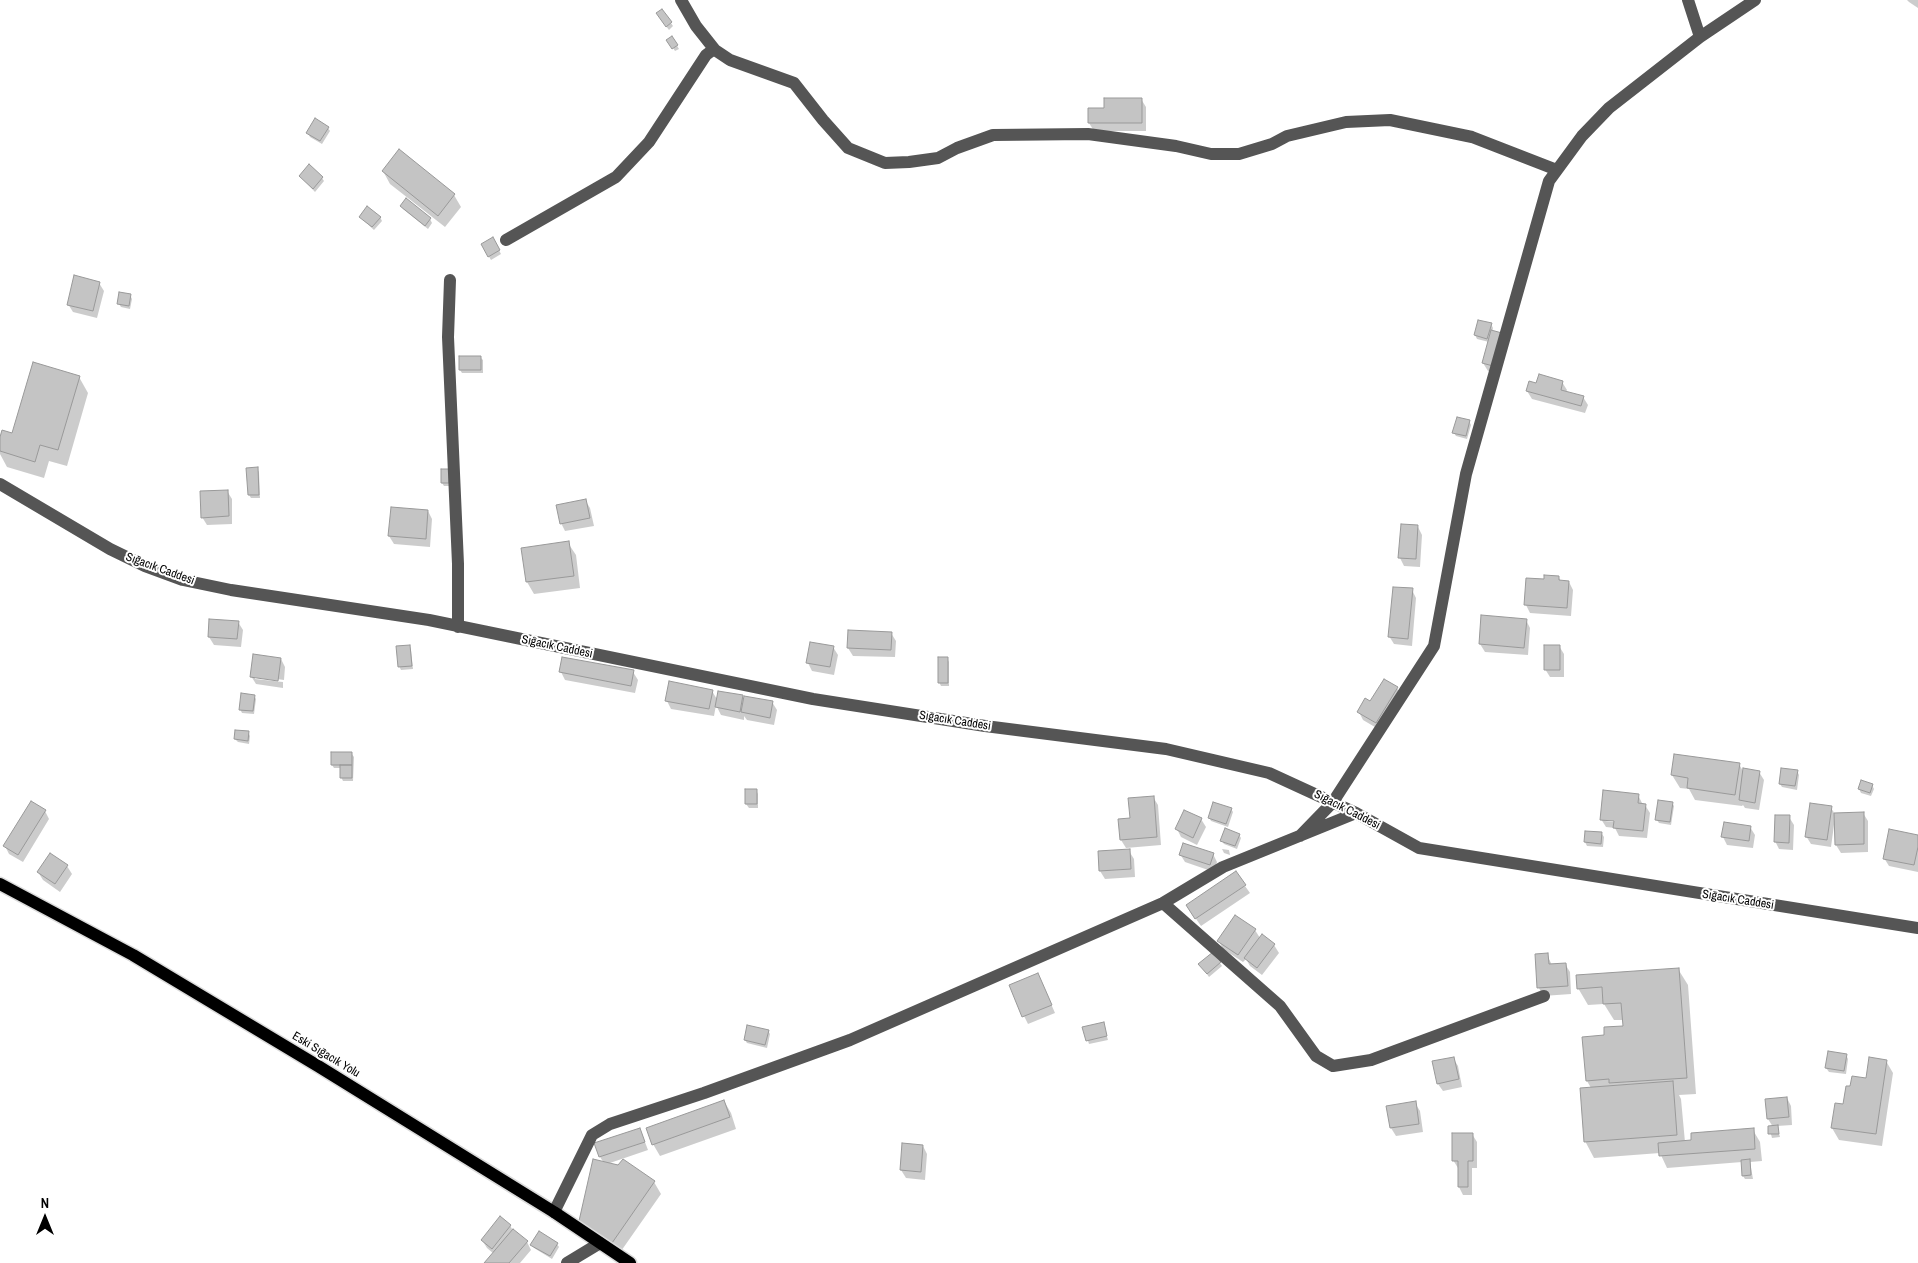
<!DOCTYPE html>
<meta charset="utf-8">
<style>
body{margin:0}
#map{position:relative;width:1918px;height:1263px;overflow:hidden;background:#fff;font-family:"Archivo Narrow",sans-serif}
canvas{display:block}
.north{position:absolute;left:20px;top:1193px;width:50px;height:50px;-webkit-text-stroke:4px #fff;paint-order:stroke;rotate:0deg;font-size:14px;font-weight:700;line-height:20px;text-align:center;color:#000}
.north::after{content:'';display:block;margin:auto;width:18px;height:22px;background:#000;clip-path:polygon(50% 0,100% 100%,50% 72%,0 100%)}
</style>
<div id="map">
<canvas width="1918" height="1263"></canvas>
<div class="north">N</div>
</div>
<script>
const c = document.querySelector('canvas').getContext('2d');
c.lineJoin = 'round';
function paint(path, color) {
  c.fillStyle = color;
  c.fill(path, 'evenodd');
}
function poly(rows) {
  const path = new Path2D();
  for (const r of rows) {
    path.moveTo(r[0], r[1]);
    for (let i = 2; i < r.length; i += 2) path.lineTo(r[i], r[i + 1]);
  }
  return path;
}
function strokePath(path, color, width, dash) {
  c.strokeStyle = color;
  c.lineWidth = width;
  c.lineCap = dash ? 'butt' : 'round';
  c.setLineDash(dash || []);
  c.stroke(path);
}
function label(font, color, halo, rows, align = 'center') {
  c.font = font + ' "Archivo Narrow",sans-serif';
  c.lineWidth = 4;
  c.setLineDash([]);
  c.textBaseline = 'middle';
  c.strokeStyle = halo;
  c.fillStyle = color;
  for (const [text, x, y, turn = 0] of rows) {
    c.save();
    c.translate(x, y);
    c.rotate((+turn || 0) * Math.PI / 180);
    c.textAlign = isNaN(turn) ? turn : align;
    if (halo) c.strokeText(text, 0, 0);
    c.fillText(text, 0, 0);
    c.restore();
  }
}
paint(poly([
 [1907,0,1918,0,1918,8,1909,2],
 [662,10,673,26,669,30,659,17],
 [672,37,679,49,675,51,668,40],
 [1141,99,1146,107,1146,131,1094,131,1089,123,1105,110],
 [328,128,330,131,322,144,310,137,308,133],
 [383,171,454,195,461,207,445,227,390,184],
 [300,176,322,178,324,181,315,192],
 [406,200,430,219,432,223,428,229,403,209,401,206],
 [360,217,380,217,382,221,374,230],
 [493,239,501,254,491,260,482,245],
 [99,283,104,291,97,318,73,312,68,304],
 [130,295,132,299,130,309,121,307,119,304],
 [1491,324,1493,328,1492,332,1497,374,1488,371,1483,363,1489,342,1477,339,1475,335],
 [480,357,483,360,483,373,462,373,460,370],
 [79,377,88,393,67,466,49,461,44,478,7,467,0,454,0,441,13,435],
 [1562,382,1567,390,1566,392,1583,397,1588,405,1585,413,1532,399,1527,391,1537,385],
 [1469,421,1471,425,1467,439,1456,436,1454,433],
 [257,469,259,472,260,498,251,498,249,495],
 [451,474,451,486,444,486,442,483],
 [227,491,232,499,232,524,207,525,202,517],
 [585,500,590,508,594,526,565,531,561,523],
 [428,511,432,519,430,547,394,544,389,536],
 [1418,527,1422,535,1420,567,1404,566,1400,558],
 [568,543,576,555,580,588,534,594,527,582,522,549],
 [1559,578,1561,582,1569,582,1573,590,1571,616,1530,613,1526,605,1545,580],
 [1412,590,1416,598,1412,646,1394,644,1389,636],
 [1526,620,1530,628,1528,655,1485,652,1480,644],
 [238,622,243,630,241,647,214,645,209,637],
 [891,633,896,641,895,657,853,656,848,648],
 [409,646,411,650,413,669,401,670,399,666],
 [1559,646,1564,654,1564,677,1550,677,1545,669],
 [833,647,838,655,834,675,812,671,808,663],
 [947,658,949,662,949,686,941,686,939,682],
 [281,659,285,667,284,680,255,676,255,679,283,682,283,688,256,684,251,676],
 [561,672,633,672,638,680,635,693,565,680],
 [1397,688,1401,696,1380,730,1363,720,1359,712],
 [712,691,718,701,742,697,745,701,772,702,777,710,774,725,747,720,744,716,744,720,721,715,716,705,714,716,671,709,667,701],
 [254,696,256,699,254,714,242,713,240,709],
 [248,732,250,736,249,744,238,742,235,739],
 [351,753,354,757,353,781,343,781,341,777,341,768,334,768,332,765],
 [1739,764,1744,773,1759,772,1764,780,1759,810,1745,808,1743,805,1742,806,1695,800,1689,789,1680,788,1672,775],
 [1797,771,1799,775,1797,790,1782,787,1780,784],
 [1872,785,1874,789,1871,796,1861,793,1859,789],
 [746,790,756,790,758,794,758,808,749,808,746,804],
 [1638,795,1643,805,1645,805,1650,813,1647,838,1619,836,1615,828,1606,827,1601,819],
 [1605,819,1620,821,1620,823,1605,821],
 [1153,797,1158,805,1161,845,1126,848,1121,840,1131,820],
 [1672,803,1674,806,1671,825,1659,823,1657,820],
 [1831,808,1835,814,1863,813,1868,821,1868,852,1841,853,1836,845,1836,825,1834,825,1831,847,1811,844,1806,836],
 [1231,809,1233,812,1228,827,1211,821,1209,817],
 [45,811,49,819,23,862,9,854,5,846],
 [1789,817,1794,825,1793,850,1779,849,1775,841],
 [1201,819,1206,827,1197,845,1181,837,1177,829],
 [1750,827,1755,835,1753,848,1727,845,1723,837],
 [1602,834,1604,837,1603,847,1587,846,1585,842],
 [1239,835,1241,838,1237,849,1224,844,1222,841],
 [1918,836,1918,872,1889,866,1884,858],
 [1222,849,1229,850,1230,855,1224,853],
 [1129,851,1134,859,1135,877,1105,879,1100,871],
 [50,854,67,866,72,874,60,892,43,880,38,872],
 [1180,854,1213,854,1217,862,1214,872,1185,862],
 [1245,886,1250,893,1201,926,1192,913],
 [1255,930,1260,938,1274,945,1279,953,1262,975,1250,966,1246,959,1243,962,1223,949,1219,941],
 [1547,955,1552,965,1565,964,1570,972,1571,994,1543,996,1539,988],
 [1220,963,1222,966,1209,977,1202,967],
 [1678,969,1688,985,1696,1094,1679,1095,1681,1099,1685,1142,1753,1130,1760,1142,1762,1161,1750,1162,1753,1179,1745,1179,1743,1176,1742,1162,1667,1168,1660,1153,1594,1158,1585,1141,1591,1088,1587,1081,1606,1036,1624,1027,1624,1020,1614,1020,1604,1004,1588,1005,1578,988],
 [1038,974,1055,1013,1028,1024,1024,1016],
 [1103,1023,1108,1040,1089,1044,1084,1028],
 [768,1031,770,1034,767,1048,747,1043,745,1040],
 [1846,1055,1848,1059,1846,1074,1829,1072,1826,1068],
 [1453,1058,1458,1066,1462,1087,1443,1091,1438,1084],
 [1886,1061,1893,1073,1882,1146,1839,1140,1832,1128,1851,1088,1867,1079],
 [1787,1098,1791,1106,1792,1125,1777,1126,1780,1137,1772,1138,1769,1127,1773,1127,1768,1119],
 [724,1101,731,1113,736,1129,660,1156,653,1144],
 [1415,1103,1420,1111,1423,1132,1396,1136,1391,1128,1388,1107],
 [640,1129,648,1150,607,1164,654,1182,661,1194,619,1254,588,1233,581,1220,604,1163,600,1157],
 [1472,1134,1477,1142,1477,1168,1472,1168,1472,1195,1463,1195,1459,1187,1458,1168,1453,1160],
 [923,1146,927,1154,925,1180,906,1178,901,1170],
 [510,1225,513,1231,527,1242,531,1250,520,1263,486,1263,494,1254,487,1248,482,1240],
 [557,1244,559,1247,552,1259,534,1248,532,1245]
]), '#0003');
const building = poly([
 [662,9,672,22,666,27,656,13,662,9],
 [672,36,678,45,672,49,666,40,672,36],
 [1104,98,1142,98,1142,123,1088,123,1088,108,1104,108,1104,98],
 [315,118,329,127,320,141,306,133,315,118],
 [399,149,455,194,438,216,382,171,399,149],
 [309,164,323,177,313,189,299,176,309,164],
 [406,198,431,218,425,226,400,206,406,198],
 [367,206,381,217,372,227,359,217,367,206],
 [493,237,500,250,488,257,481,244,493,237],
 [74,275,100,282,93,311,67,305,74,275],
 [119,292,131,294,129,306,117,304,119,292],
 [1478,320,1492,323,1487,339,1474,335,1478,320],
 [1491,330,1502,333,1493,366,1482,363,1491,330],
 [459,356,481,356,481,370,459,370,459,356],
 [33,362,80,376,58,450,40,445,35,462,0,451,0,437,2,430,12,433,33,362],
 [1539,374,1563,381,1561,390,1584,396,1581,406,1526,391,1529,381,1536,383,1539,374],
 [1457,417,1470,420,1466,436,1452,433,1457,417],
 [258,467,259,495,248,495,246,468,258,467],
 [441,469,449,469,449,483,441,483,441,469],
 [228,490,229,516,201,518,200,491,228,490],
 [586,499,590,518,560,524,556,505,586,499],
 [391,507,428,510,426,539,388,536,391,507],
 [1401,524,1418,525,1416,559,1398,558,1401,524],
 [569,541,574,576,526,582,521,548,569,541],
 [1544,575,1559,576,1559,580,1569,581,1567,608,1524,605,1526,578,1544,579,1544,575],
 [1393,587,1413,588,1408,639,1388,637,1393,587],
 [1481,615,1527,619,1524,648,1479,644,1481,615],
 [209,619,239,621,237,639,208,637,209,619],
 [848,630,892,632,891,650,847,648,848,630],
 [810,642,834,646,830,667,806,663,810,642],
 [410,645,412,666,398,667,396,646,410,645],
 [1544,645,1560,645,1560,670,1544,670,1544,645],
 [253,654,281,658,278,681,250,677,253,654],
 [562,657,634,670,631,686,559,672,562,657],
 [938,657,948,657,948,683,938,683,938,657],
 [1384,679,1398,687,1376,723,1357,712,1365,698,1370,701,1384,679],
 [669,681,713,690,709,709,665,701,669,681],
 [718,691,743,695,740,712,715,707,718,691],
 [241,693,255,695,253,711,239,710,241,693],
 [744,696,773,701,770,718,741,712,744,696],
 [235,730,249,731,248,741,234,739,235,730],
 [331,752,352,752,352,765,331,765,331,752],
 [1674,754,1740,763,1735,795,1687,788,1688,778,1671,775,1674,754],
 [340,765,352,765,352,778,340,778,340,765],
 [1743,768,1760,771,1755,803,1739,800,1743,768],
 [1781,768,1798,770,1795,786,1779,784,1781,768],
 [1861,780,1873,784,1870,793,1858,789,1861,780],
 [745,789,757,789,757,804,745,804,745,789],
 [1603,790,1639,794,1638,803,1646,804,1643,831,1613,828,1614,821,1600,820,1603,790],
 [1154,796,1157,837,1120,840,1118,819,1130,818,1128,798,1154,796],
 [1658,800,1673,802,1670,822,1655,820,1658,800],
 [31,801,46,810,18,855,3,846,31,801],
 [1213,802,1232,808,1226,824,1208,818,1213,802],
 [1810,803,1832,806,1827,840,1805,837,1810,803],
 [1184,810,1202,818,1193,838,1175,829,1184,810],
 [1864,812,1864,844,1835,845,1834,813,1864,812],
 [1775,815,1790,815,1789,843,1774,842,1775,815],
 [1724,822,1751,826,1749,841,1721,837,1724,822],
 [1225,828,1240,834,1235,846,1220,841,1225,828],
 [1889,829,1918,835,1918,847,1914,865,1883,859,1889,829],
 [1585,831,1602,832,1601,844,1584,842,1585,831],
 [1183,843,1214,853,1210,865,1179,855,1183,843],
 [1130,849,1131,869,1099,871,1098,851,1130,849],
 [50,853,68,865,55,884,37,872,50,853],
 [1236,871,1246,885,1195,919,1186,905,1236,871],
 [1235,915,1256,929,1238,955,1217,941,1235,915],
 [1262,934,1275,944,1257,968,1244,958,1262,934],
 [1213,952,1221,962,1207,974,1198,964,1213,952],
 [1548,953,1549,964,1566,963,1568,986,1537,988,1535,954,1548,953],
 [1679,968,1687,1078,1609,1083,1609,1079,1586,1081,1582,1037,1604,1035,1604,1027,1623,1026,1621,1003,1603,1004,1602,987,1577,989,1576,975,1679,968],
 [1038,973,1052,1005,1022,1017,1009,985,1038,973],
 [1104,1022,1107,1036,1086,1041,1082,1027,1104,1022],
 [747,1025,769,1030,765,1045,744,1040,747,1025],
 [1828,1051,1847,1054,1844,1071,1825,1068,1828,1051],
 [1454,1057,1459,1079,1437,1084,1432,1061,1454,1057],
 [1869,1057,1887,1060,1876,1134,1831,1128,1835,1103,1843,1104,1846,1086,1850,1086,1852,1076,1866,1078,1869,1057],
 [1673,1081,1677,1135,1584,1142,1580,1088,1673,1081],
 [1787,1097,1789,1117,1767,1119,1765,1099,1787,1097],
 [724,1100,730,1117,652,1145,646,1128,724,1100],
 [1416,1101,1419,1124,1390,1128,1386,1106,1416,1101],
 [1778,1125,1779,1134,1768,1134,1768,1126,1778,1125],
 [640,1128,645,1142,599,1157,594,1143,640,1128],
 [1754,1128,1755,1149,1659,1156,1658,1143,1691,1140,1691,1133,1754,1128],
 [1452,1133,1473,1133,1473,1161,1468,1161,1468,1187,1458,1187,1458,1161,1452,1161,1452,1133],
 [902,1143,923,1145,921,1172,900,1170,902,1143],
 [593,1159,618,1165,623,1159,655,1181,612,1243,579,1221,593,1159],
 [1750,1159,1751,1175,1742,1176,1741,1160,1750,1159],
 [500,1216,511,1225,492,1249,481,1240,500,1216],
 [513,1229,528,1241,509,1263,484,1263,513,1229],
 [539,1231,558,1243,550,1256,530,1245,539,1231]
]);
paint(building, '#c4c4c4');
strokePath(building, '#999', 1);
const major = poly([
 [0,884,133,955,318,1066,554,1212,630,1263]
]);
strokePath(major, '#dbdbdb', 15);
strokePath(poly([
 [681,0,696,26,715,50,730,60,794,83,823,120,848,148,885,163,909,162,938,158,957,148,993,135,1088,134,1176,146,1211,154,1239,154,1272,144,1287,136,1346,122,1390,120,1472,137,1557,170],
 [1688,0,1700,37],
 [506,240,616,177,649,142,706,55,714,49],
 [450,280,448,337,458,564,458,627],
 [0,484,110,549,145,566,183,580,231,590,429,620,813,699,985,726,1166,749,1269,773,1356,813,1419,848,1918,928],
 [1300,836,1333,802,1434,646,1466,474,1549,181,1582,136,1609,108,1700,37,1755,0],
 [1163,903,1280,1006,1316,1056,1333,1066,1371,1060,1544,996],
 [554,1212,592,1135,610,1124,704,1093,850,1040,1163,903,1223,867,1356,813],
 [567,1263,600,1243]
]), '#555', 12);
strokePath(major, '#000', 12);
label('12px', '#000', '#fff', [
 ["Sığacık Caddesi",160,569,20],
 ["Sığacık Caddesi",557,647,12],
 ["Sığacık Caddesi",955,721,9],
 ["Sığacık Caddesi",1347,810,27],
 ["Sığacık Caddesi",1738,900,9],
 ["Eski Sığacık Yolu",326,1055,31]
]);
</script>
